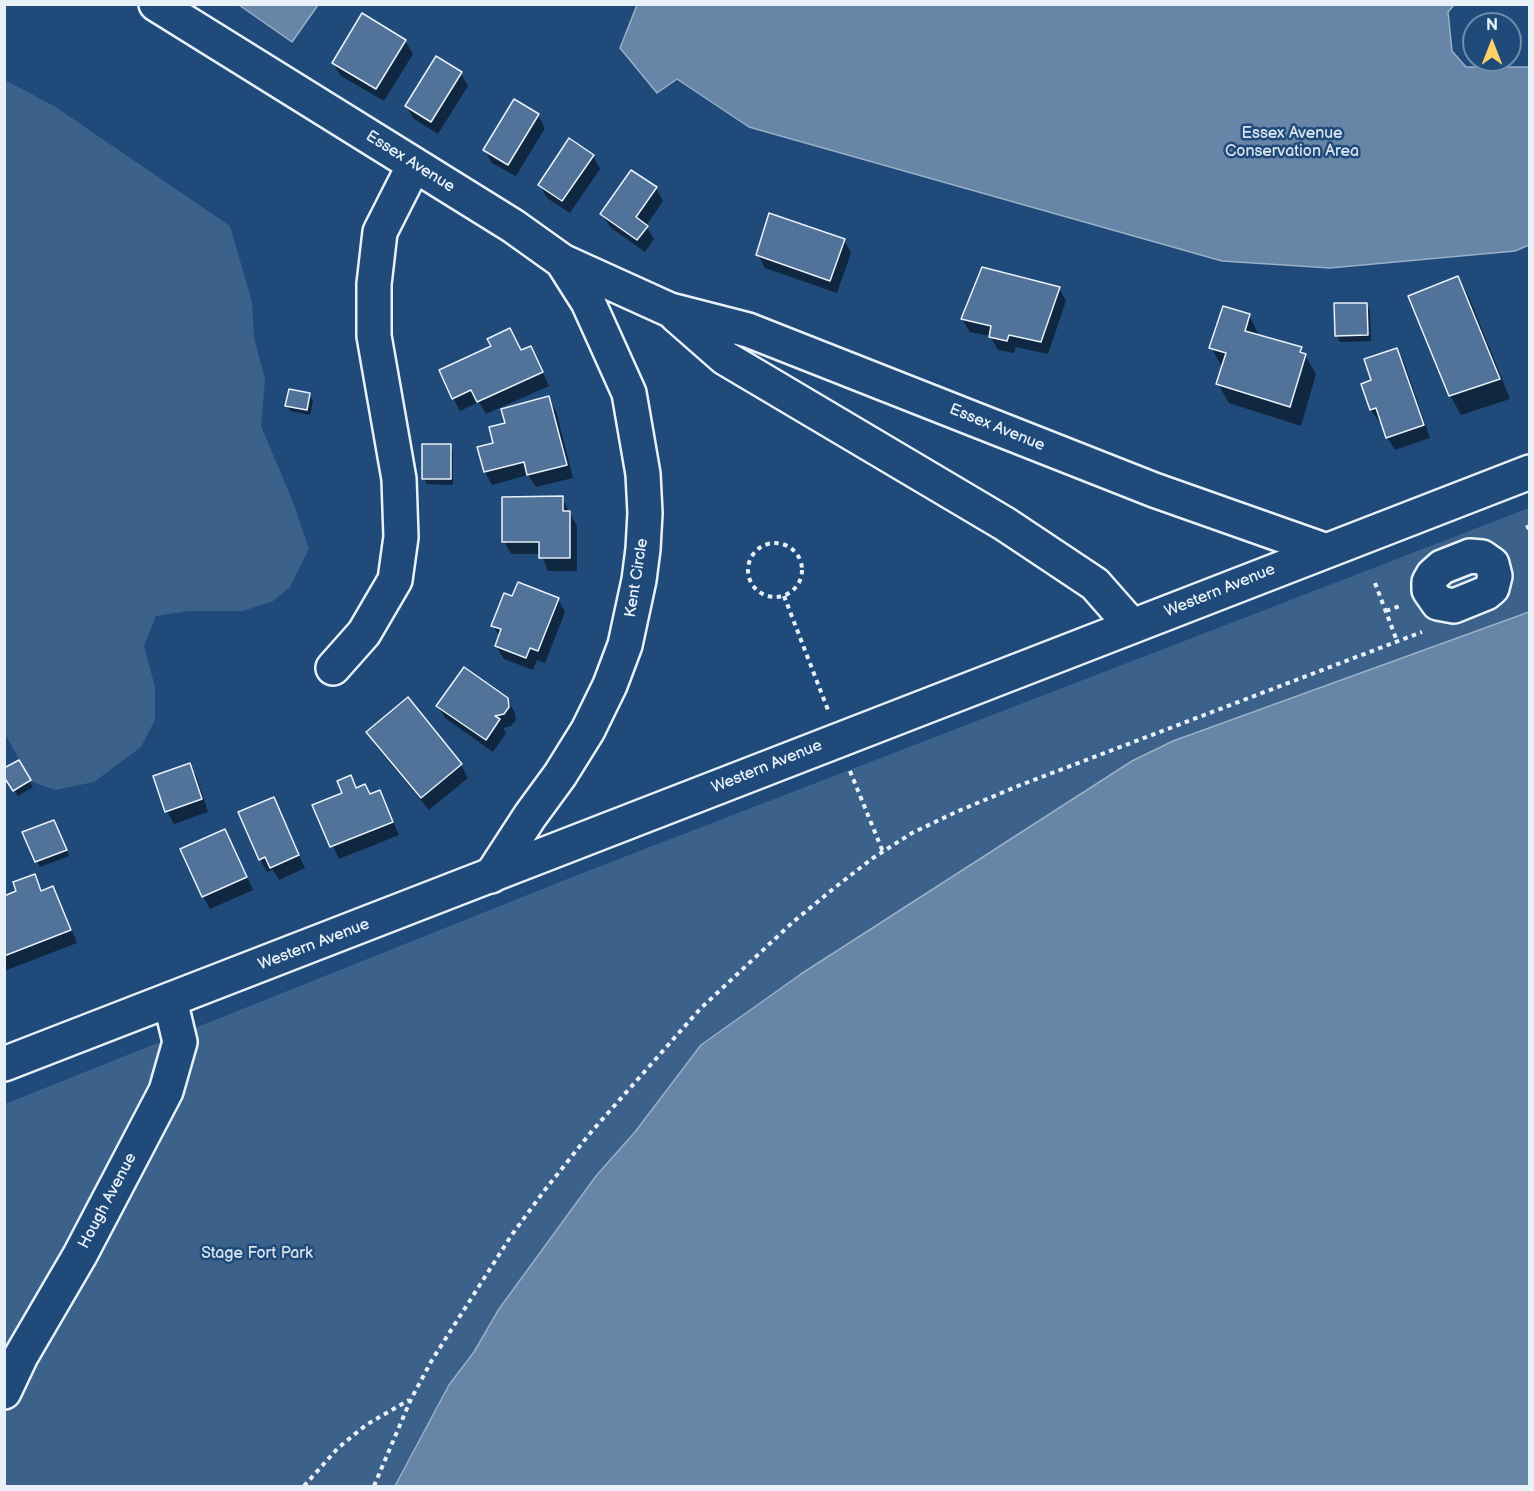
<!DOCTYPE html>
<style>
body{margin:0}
#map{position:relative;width:1534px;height:1491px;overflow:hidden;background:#1f4a7a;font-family:"Balsamiq Sans",sans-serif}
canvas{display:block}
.frame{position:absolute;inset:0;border:6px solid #e8f1f8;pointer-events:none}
.north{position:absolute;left:1462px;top:12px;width:60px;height:60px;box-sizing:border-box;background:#1f4a7a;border:2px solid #6f8dac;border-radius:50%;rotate:0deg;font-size:16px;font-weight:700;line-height:24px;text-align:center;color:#e8f1f8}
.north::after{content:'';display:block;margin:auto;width:21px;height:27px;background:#ffd166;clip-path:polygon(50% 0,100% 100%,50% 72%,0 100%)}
</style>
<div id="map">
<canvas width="1534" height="1491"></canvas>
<div class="frame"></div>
<div class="north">N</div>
</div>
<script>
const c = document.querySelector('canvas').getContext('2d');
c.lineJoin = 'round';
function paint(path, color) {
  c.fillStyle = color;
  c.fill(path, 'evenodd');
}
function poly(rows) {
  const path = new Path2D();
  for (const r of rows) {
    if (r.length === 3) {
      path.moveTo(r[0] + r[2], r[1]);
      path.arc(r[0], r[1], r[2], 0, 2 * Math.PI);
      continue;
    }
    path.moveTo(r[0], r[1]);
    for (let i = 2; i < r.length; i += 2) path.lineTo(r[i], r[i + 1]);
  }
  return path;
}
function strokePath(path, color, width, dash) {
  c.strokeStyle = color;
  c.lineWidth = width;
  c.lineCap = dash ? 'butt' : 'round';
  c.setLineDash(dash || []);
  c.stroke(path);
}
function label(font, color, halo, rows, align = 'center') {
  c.font = font + ' "Balsamiq Sans",sans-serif';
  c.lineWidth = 5;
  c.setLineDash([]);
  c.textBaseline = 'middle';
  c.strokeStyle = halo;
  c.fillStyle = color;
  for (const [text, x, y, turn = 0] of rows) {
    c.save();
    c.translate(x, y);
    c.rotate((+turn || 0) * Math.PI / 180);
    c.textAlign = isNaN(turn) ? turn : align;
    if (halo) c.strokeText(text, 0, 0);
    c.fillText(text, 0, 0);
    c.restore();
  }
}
paint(poly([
 [5,80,54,106,230,226,252,302,254,338,265,379,261,426,293,502,309,549,290,587,273,601,243,611,189,611,156,616,144,646,155,687,155,720,141,747,94,782,55,790,31,781,5,734],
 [1529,508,1529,612,1173,741,1132,761,1012,838,635,1132,596,1176,499,1309,474,1352,449,1385,395,1486,5,1486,5,1104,585,872]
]), '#3c628c');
const water = poly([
 [239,5,318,5,292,42,239,5],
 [637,5,1454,5,1448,12,1452,51,1466,67,1529,67,1529,245,1515,251,1330,268,1222,261,749,127,677,79,657,93,620,48,637,5],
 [1529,612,1529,1486,395,1486,449,1385,474,1352,499,1309,596,1176,635,1132,701,1045,801,974,1132,761,1173,741,1529,612]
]);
paint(water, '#6685a7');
strokePath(water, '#9ab0c7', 1.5);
paint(poly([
 [405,41,413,54,384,101,341,76,333,63],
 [461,74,468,86,438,134,414,119,406,106],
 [538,115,545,128,516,176,492,163,485,150],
 [593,156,600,169,570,213,547,198,540,185],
 [656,188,663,201,646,226,654,239,645,252,610,227,602,214],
 [844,240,851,253,837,293,765,268,758,255],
 [1458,278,1469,297,1510,399,1461,415,1450,395],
 [1059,288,1066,301,1048,354,1016,347,1014,353,998,350,990,336,970,332,962,319],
 [1366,304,1370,310,1371,341,1340,342,1337,336],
 [1249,315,1260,337,1301,348,1316,374,1301,426,1229,403,1218,384,1222,367,1211,347],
 [493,347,521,352,537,360,549,386,486,414,479,402,460,411,453,398],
 [1397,349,1404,362,1430,438,1395,450,1387,437,1382,421,1379,422,1371,410,1363,385,1373,381],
 [309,395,313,401,310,415,290,411,287,405],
 [548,398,556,411,573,478,536,487,528,475,492,485,485,472,479,448,495,444,507,424],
 [450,446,453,452,453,485,427,484,424,478],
 [562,498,577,526,577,571,548,571,541,554,511,554,504,541],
 [513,598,558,599,565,612,545,663,537,660,533,670,504,659,496,646,500,637,493,626],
 [407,699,461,765,468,778,429,810,375,745,368,732],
 [507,699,515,713,516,720,511,726,503,728,506,733,493,752,445,718,438,706],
 [19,762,33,787,18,796,4,774],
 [190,765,197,778,208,812,174,824,167,811],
 [350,776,357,789,370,795,379,792,399,835,339,859,314,806,344,794],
 [273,799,305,868,279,880,273,870,267,872,260,859],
 [57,827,69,856,40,867,37,861],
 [232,843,253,890,210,909,203,896],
 [34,876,43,892,53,888,60,901,77,943,4,971,4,906]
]), '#0007');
const building = poly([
 [362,13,406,40,376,89,332,63,362,13],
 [436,56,462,72,431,122,405,106,436,56],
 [514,99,539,114,508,165,483,150,514,99],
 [569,138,594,155,562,201,538,185,569,138],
 [631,170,657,187,636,217,648,226,637,240,600,214,631,170],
 [769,213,845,239,830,281,756,255,769,213],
 [982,267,1060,287,1041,342,1009,335,1007,341,989,337,991,326,961,319,982,267],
 [1458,276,1500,379,1449,396,1408,296,1458,276],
 [1334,303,1367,303,1368,335,1335,336,1334,303],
 [1223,306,1250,314,1245,331,1302,347,1300,352,1306,354,1290,407,1216,384,1226,353,1209,348,1223,306],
 [510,328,521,350,531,346,543,372,477,402,471,390,452,399,439,370,491,346,487,339,510,328],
 [1397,348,1424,425,1386,438,1376,408,1370,410,1361,384,1371,380,1364,359,1397,348],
 [289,389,310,393,307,410,285,406,289,389],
 [549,396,567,465,527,475,524,462,484,472,477,447,493,443,489,427,505,423,501,409,549,396],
 [422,444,451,444,451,479,422,479,422,444],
 [563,496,563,511,570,511,570,558,539,558,539,542,502,542,502,497,563,496],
 [518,582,559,598,538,651,530,648,526,658,495,646,501,629,491,626,504,593,512,596,518,582],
 [464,667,508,698,509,707,504,714,495,716,500,719,486,740,436,706,464,667],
 [408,697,462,764,421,798,366,732,408,697],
 [19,760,31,780,13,791,4,777,4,768,19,760],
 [190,763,202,799,165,812,153,776,190,763],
 [351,775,356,788,365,784,370,794,380,790,393,822,330,847,312,805,342,793,337,781,351,775],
 [274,797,299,855,270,868,265,857,259,860,238,812,274,797],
 [54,820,67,850,35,862,22,832,54,820],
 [225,829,247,877,202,897,180,849,225,829],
 [35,874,41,891,53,886,71,930,4,956,4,896,16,891,13,882,35,874]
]);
paint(building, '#517399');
strokePath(building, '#e8f1f8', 1.5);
const minor = poly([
 [156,4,513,226,562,261,670,310,748,330,1154,490,1324,550],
 [676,315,725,358,1005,524,1095,584,1132,626],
 [1470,556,1482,557,1492,564,1495,576,1492,588,1486,593,1454,606,1438,603,1429,590,1429,582,1433,575,1442,567,1470,556],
 [333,668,364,633,395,580,401,537,399,479,374,336,374,284,380,232,414,165],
 [491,876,530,816,560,775,588,730,610,685,625,645,639,580,643,549,645,513,643,474,629,393,588,302,562,261],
 [4,1392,21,1356,80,1255,166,1091,180,1042,170,1000]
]);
const major = poly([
 [4,1064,1530,472]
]);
strokePath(minor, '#e8f1f8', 38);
strokePath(major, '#e8f1f8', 38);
strokePath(poly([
 [1527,525,1530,532],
 [775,570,27],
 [1375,583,1397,641],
 [784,596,828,710],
 [1386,611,1402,605],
 [850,771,883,852],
 [304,1486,338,1448,366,1425,409,1400],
 [374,1486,411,1399,432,1360,511,1236,544,1191,592,1131,700,1009,793,922,838,885,873,858,912,833,956,812,1018,786,1422,632]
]), '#e8f1f8', 4, [4.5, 4.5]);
strokePath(minor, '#1f4a7a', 33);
strokePath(major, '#1f4a7a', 33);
label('16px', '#d7e3ed', '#1f4a7a', [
 ["Essex Avenue",1292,134],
 ["Conservation Area",1292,152],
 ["Stage Fort Park",257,1254]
]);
label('16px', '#e8f1f8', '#1f4a7a', [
 ["Essex Avenue",410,162,32],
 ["Essex Avenue",997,428,22],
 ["Kent Circle",637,578,-81],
 ["Western Avenue",1220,591,-22],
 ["Western Avenue",767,767,-22],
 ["Western Avenue",314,945,-21],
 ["Hough Avenue",108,1201,-62]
]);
</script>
